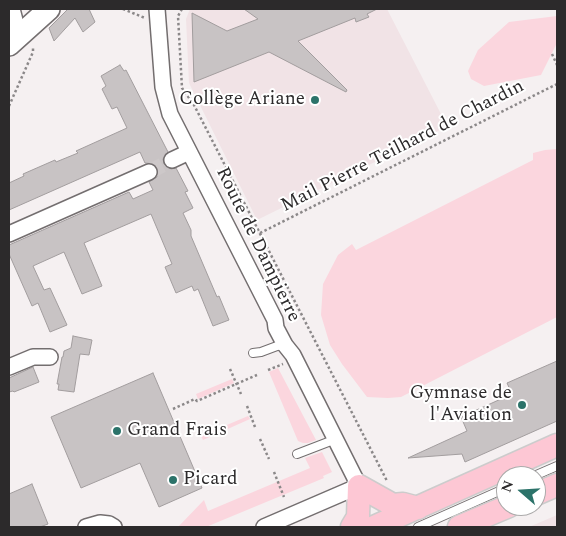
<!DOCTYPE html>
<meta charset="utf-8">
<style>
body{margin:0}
#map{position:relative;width:566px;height:536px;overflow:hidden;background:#f5f0f1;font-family:Spectral,serif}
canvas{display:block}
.frame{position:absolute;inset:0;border:10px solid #2c2a2b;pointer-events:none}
.north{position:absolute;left:496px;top:466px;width:50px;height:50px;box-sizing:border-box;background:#fff;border:1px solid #abaaaa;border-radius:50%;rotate:289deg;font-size:14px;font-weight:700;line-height:20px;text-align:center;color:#2c2a2b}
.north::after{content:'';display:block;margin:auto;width:18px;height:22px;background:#2c736a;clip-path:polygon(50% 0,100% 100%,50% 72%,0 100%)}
</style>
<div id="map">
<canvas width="566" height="536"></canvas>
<div class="frame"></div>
<div class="north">N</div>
</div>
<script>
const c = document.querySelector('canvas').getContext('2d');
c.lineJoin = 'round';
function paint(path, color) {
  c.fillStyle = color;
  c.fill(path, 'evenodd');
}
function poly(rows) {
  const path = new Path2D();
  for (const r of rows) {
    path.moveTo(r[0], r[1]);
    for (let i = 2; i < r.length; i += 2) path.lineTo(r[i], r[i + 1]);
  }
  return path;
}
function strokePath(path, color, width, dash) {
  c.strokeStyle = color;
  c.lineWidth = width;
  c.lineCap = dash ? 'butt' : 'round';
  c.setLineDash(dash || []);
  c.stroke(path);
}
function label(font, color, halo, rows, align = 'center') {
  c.font = font + ' Spectral,serif';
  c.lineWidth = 4;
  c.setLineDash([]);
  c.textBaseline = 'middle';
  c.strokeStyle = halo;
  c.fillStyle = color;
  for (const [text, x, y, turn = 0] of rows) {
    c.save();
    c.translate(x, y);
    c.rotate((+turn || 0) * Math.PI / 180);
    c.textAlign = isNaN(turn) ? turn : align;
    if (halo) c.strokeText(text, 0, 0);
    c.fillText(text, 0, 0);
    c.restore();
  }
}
paint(poly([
 [190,9,387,9,442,116,440,118,444,128,257,220,189,83,186,19],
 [557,515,557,527,529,527]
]), '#f1e3e6');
paint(poly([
 [557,16,557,43,541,75,484,86,471,79,468,71,478,50,509,22],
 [557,149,557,317,401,397,388,398,367,397,342,364,330,345,321,315,323,284,338,255,352,244,356,250,533,160,533,153,545,150],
 [278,368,316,440,308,443,303,443,298,441,269,372],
 [232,379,234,383,198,399,196,394],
 [248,416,250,419,203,440,201,436],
 [322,452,332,472,323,476,324,478,206,527,178,527,204,500,208,511,310,468,305,458]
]), '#fbd6de');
const building = poly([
 [68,9,89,9,95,22,83,32,75,18,54,41,49,28,68,9],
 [244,9,377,9,367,14,369,17,356,22,355,18,298,41,347,90,346,92,269,52,194,82,192,13,227,31,258,19,244,9],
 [120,65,124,71,126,70,168,152,163,159,164,164,171,169,176,168,188,191,185,192,193,208,183,213,191,230,191,236,217,297,219,296,229,320,213,326,198,289,194,291,192,286,176,293,165,267,172,264,151,214,84,243,102,286,82,294,64,252,33,266,44,290,50,288,67,325,50,332,38,303,32,306,9,254,9,245,129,192,133,199,153,190,149,182,157,177,158,169,154,164,145,163,140,152,9,210,9,183,24,176,23,174,55,160,56,162,78,153,76,151,127,128,117,107,112,109,102,89,106,86,101,76,120,65],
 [73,336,92,340,89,355,80,354,74,392,58,390,59,384,57,384,62,357,63,357,64,351,71,348,73,336],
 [557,361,557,421,465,462,462,454,408,458,467,431,461,417,512,394,507,383,557,361],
 [33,367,39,382,14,392,13,391,9,392,9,378,33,367],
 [153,373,202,488,159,507,140,463,81,488,51,417,153,373],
 [32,484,48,524,40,527,9,527,9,494,32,484]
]);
paint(building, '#c8c3c4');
strokePath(building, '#a29d9e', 1);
strokePath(poly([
 [149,172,172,160]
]), '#cdc8c9', 15, [15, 8]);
const lane = poly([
 [253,353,261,352,277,346,285,345],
 [297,454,336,439],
 [534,476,557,466],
 [418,527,506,488]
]);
const street = poly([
 [12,9,19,36],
 [157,9,163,87,170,114,275,320,276,328,285,345,293,355,359,486,264,527],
 [172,160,189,152],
 [9,234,149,172],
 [9,367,33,357,50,357],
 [86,527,100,523,109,524,114,527]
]);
const secondary = poly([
 [9,45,49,9]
]);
const primary = poly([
 [536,494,557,485],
 [352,527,358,517,359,486,393,505,403,504,418,508],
 [374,527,557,445],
 [459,527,509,506]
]);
strokePath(lane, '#736e6f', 10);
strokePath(street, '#736e6f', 18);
strokePath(secondary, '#736e6f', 24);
strokePath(primary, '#ccc', 25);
strokePath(poly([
 [123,9,145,18],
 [182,9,178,16,182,88,194,105,387,481],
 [552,54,557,65],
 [9,106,33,52,33,47],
 [260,233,557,84],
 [230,369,241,394],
 [268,370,283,364],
 [247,406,255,427],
 [173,409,195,399,197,401,257,375],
 [260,439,269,459],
 [274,472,284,497]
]), '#8b8889', 2.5, [2.5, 2.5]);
strokePath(lane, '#fff', 8);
strokePath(street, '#fff', 15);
strokePath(secondary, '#fff', 21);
strokePath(primary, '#fdc7d4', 22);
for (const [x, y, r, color] of [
 [315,100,5,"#2c736a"],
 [522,405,5,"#2c736a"],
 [117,431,5,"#2c736a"],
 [173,480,5,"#2c736a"]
]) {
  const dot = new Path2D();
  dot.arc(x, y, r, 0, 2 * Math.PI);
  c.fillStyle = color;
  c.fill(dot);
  strokePath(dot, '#fff', 2);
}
label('19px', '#2c2a2b', '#fff', [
 ["Collège Ariane",305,100],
 ["Gymnase de",512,394],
 ["l'Aviation",512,416],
 ["Grand Frais",127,431,"left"],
 ["Picard",183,480,"left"]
], 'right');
label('19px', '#2c2a2b', '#fff', [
 ["Mail Pierre Teilhard de Chardin",403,147,-27],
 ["Route de Dampierre",257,245,64]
]);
</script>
